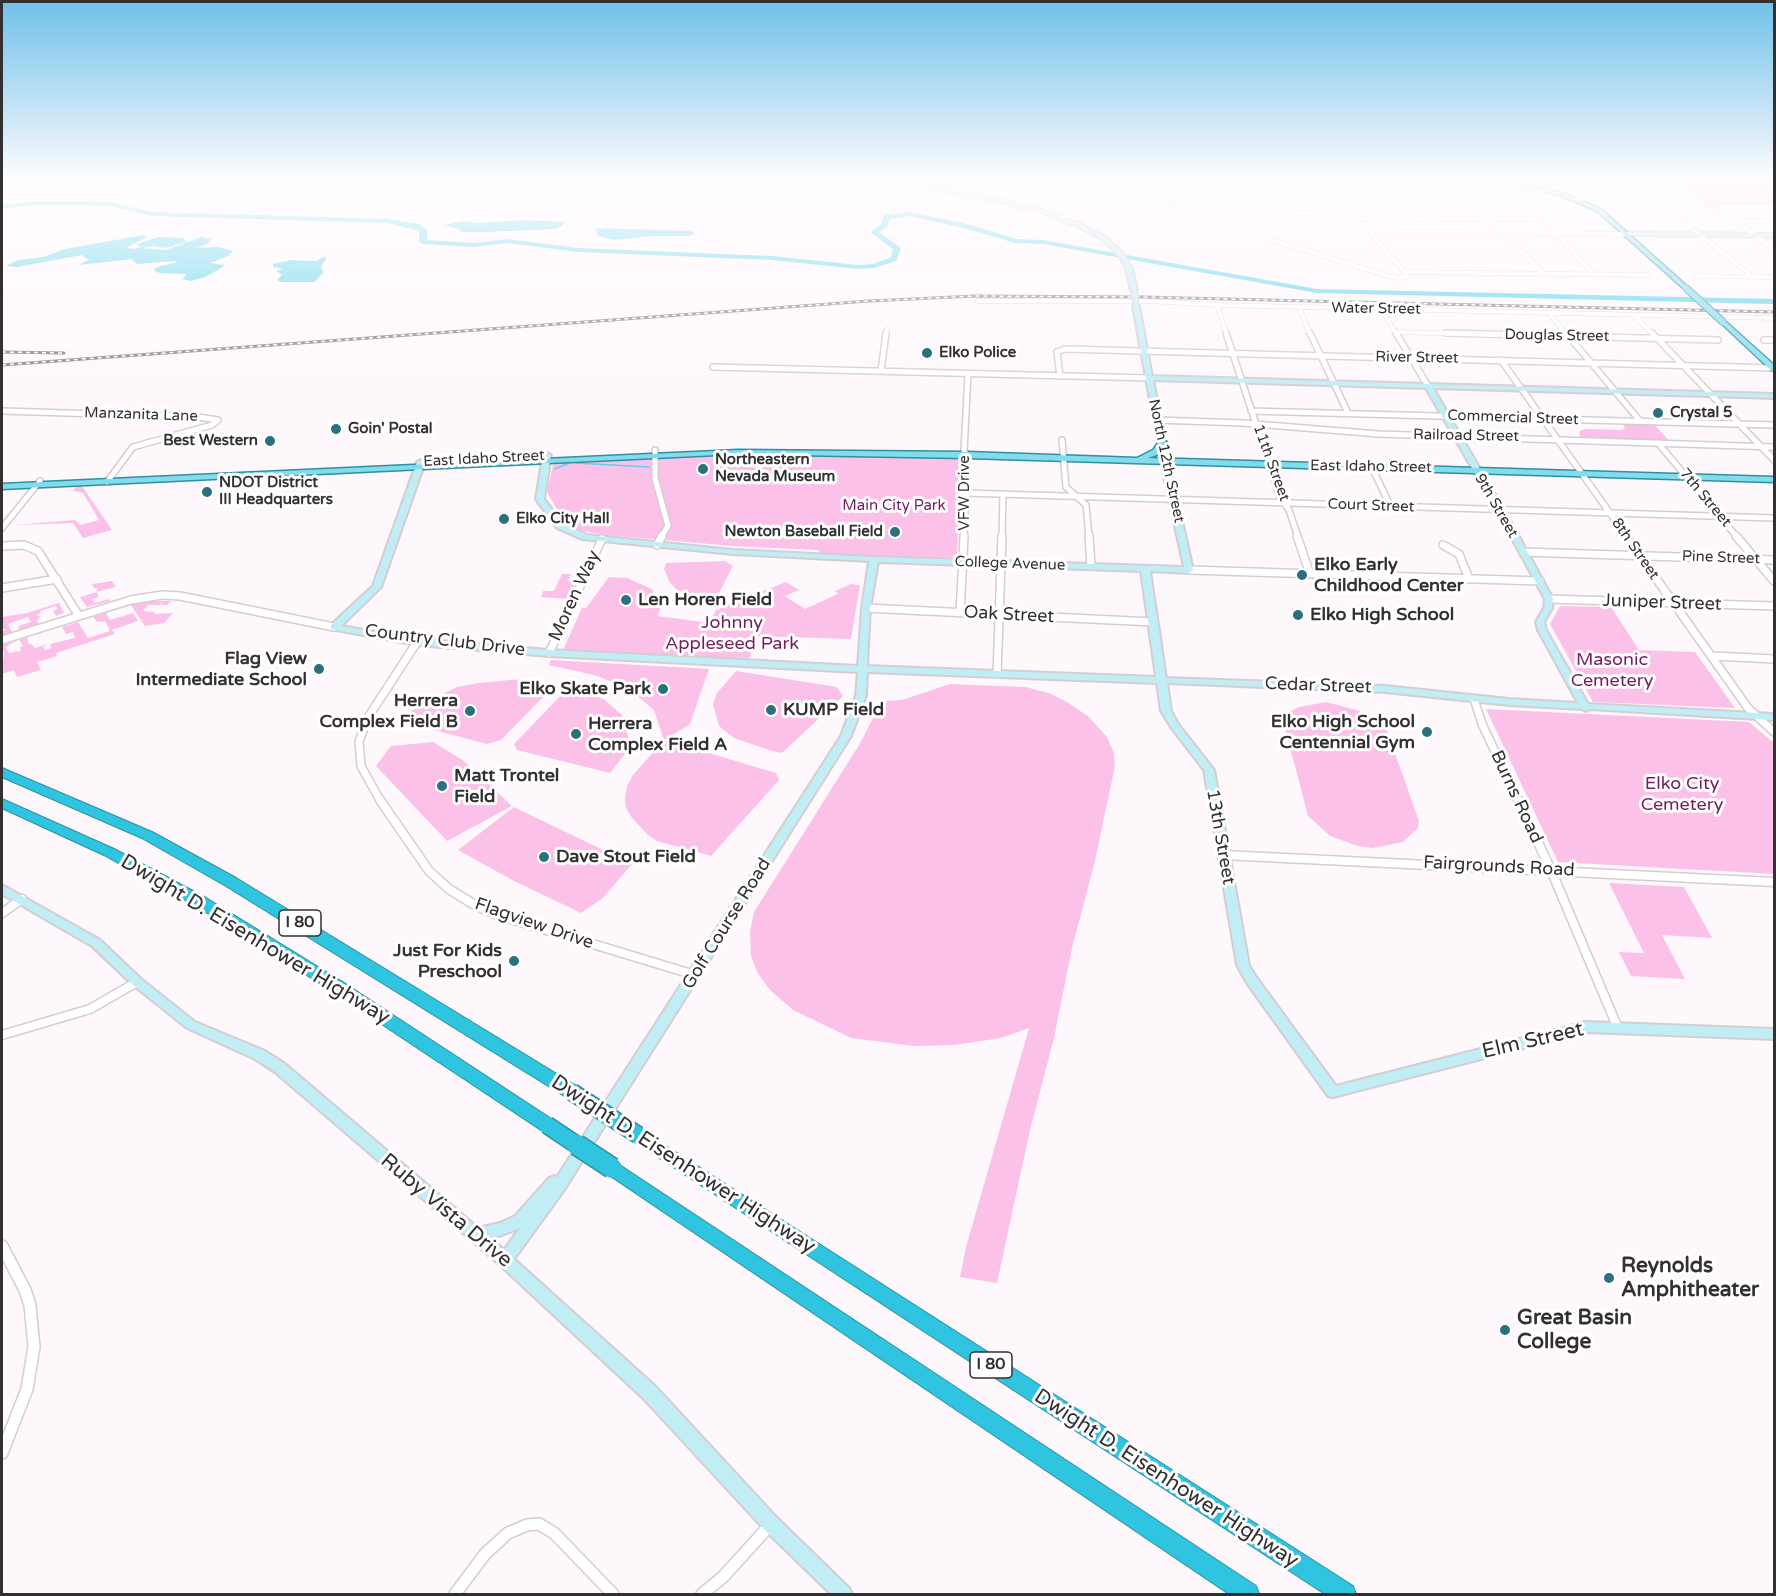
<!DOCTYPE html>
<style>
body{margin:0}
#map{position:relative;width:1776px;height:1596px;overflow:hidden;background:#fef8fc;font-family:"Varela Round",sans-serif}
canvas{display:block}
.frame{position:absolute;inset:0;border:3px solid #333032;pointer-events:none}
</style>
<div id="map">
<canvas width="1776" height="1596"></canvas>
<div class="frame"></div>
</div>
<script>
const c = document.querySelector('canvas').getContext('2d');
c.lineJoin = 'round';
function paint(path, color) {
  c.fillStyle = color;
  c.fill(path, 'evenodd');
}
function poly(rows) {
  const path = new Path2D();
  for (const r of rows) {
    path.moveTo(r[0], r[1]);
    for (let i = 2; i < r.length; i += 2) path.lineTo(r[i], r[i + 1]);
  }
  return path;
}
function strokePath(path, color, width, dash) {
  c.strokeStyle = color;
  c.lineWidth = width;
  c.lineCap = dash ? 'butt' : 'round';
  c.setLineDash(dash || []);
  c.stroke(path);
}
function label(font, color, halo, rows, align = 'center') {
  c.font = font + ' "Varela Round",sans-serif';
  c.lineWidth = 6;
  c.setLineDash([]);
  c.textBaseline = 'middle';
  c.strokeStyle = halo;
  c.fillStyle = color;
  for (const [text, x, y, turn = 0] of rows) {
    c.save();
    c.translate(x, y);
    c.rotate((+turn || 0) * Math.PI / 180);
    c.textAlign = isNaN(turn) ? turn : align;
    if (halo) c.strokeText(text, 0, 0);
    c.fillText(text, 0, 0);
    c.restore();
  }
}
paint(poly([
 [1674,179,1774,179,1774,206,1714,205,1722,210,1709,207],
 [1622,423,1654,424,1669,441,1581,437,1579,435,1580,431,1586,429,1622,430,1625,428],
 [777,453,961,459,957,558,821,554,818,550,733,546,605,535,578,530,570,525,562,518,547,492,553,464,556,462,648,455],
 [82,486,112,530,83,538,73,523,14,525,75,520,80,525,99,520,83,493,73,491,76,487],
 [725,561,733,566,717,597,690,595,677,590,670,583,664,569,666,563],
 [562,574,571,574,568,581,576,582,567,599,541,597,543,591,554,591],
 [609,577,627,578,652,589,661,605,658,616,710,623,716,610,786,582,799,590,785,596,805,609,838,594,835,591,851,584,860,585,851,639,755,636,749,660,563,650,582,608,586,608],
 [112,581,116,587,97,592,99,597,92,599,95,603,109,599,110,601,87,607,80,597,97,592,96,590,99,588,94,588,92,584],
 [150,601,171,601,167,605,161,605,164,601,160,605,148,605,143,611,155,612,154,614,173,613,164,623,145,626,131,605],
 [59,603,64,613,56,616,53,611,57,609,56,606,40,611,41,613,36,615,40,616,37,621,39,624,20,630,18,627,21,625,31,622,28,617,8,624,12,632,2,635,2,632,5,630,2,627,2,617,27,613],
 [1560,606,1611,607,1639,650,1695,652,1735,708,1593,702,1550,624],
 [106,612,110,620,133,613,138,621,112,630,115,634,56,653,57,656,37,662,41,670,17,677,14,670,2,674,4,653,2,645,16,641,6,647,9,653,21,651,20,647,23,646,19,640,27,637,29,644,32,644,35,648,48,644,43,647,45,650,51,648,50,644,75,638,73,632,66,634,62,627,78,622,88,638,110,631,105,621,97,622,93,617],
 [551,660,709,669,690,724,665,740,776,773,779,780,711,856,657,841,648,835,632,818,626,808,625,798,627,786,633,775,664,740,654,710,628,688,594,675,549,665],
 [736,671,837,687,843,696,782,753,772,751,734,738,719,726,713,704,717,693],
 [521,679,556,684,501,740,487,744,403,722,405,716,418,706,457,687,479,683],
 [950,684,1025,687,1049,693,1067,702,1089,717,1107,737,1114,753,1115,766,1095,861,1072,948,1054,1038,1030,1130,997,1283,960,1277,966,1247,1029,1028,1001,1038,954,1045,914,1046,851,1038,793,1010,770,990,757,972,751,956,750,932,754,912,859,745,882,701,902,700],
 [569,687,581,689,605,700,622,715,629,740,625,754,610,773,517,750,514,744],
 [1326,702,1360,711,1386,728,1419,821,1418,828,1403,842,1373,848,1358,846,1330,836,1308,816,1284,724,1285,717,1291,711,1299,707],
 [1486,709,1749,722,1774,743,1774,874,1558,862],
 [433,742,464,761,512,806,447,841,376,766,391,746],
 [514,807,632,864,603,898,581,913,514,881,458,850],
 [1609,883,1684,887,1712,938,1662,935,1685,979,1631,976,1619,952,1644,953]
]), '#fcc1e8');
paint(poly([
 [523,220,566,222,557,229,486,232,461,232,459,229,444,225,464,221,478,223],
 [595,228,692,231,694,234,689,236,651,236,615,240,598,236],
 [144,235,147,237,126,248,136,249,141,247,137,245,140,243,159,237,184,238,186,242,166,248,153,246,143,248,166,250,201,237,211,239,209,243,197,248,217,247,233,251,228,256,210,263,224,265,223,267,205,277,191,281,182,279,187,274,160,273,154,271,157,267,178,262,174,261,137,264,131,259,125,260,78,265,89,260,82,255,17,267,6,266,18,260,43,257,65,249],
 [324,257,327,258,321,266,323,273,314,282,281,282,277,280,282,275,276,271,283,269,273,267,273,264,291,260,316,261]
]), '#59d2eb');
strokePath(poly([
 [576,463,649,467],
 [555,469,569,463]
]), '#59d2eb', 1.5);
paint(poly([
 [35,201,110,202,152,212,388,219,419,224,427,230,427,240,474,243,507,239,578,248,772,256,858,265,873,264,890,258,893,249,870,232,881,224,884,215,910,212,972,225,1016,239,1043,240,1317,289,1774,299,1774,304,1317,293,1043,244,1015,243,967,229,910,216,890,219,887,227,879,232,901,248,896,261,874,268,858,269,772,260,578,252,507,243,474,247,423,244,419,242,419,231,388,223,152,216,110,206,86,205,35,205,2,209,2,205,35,201]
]), '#59d2eb');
const streetFar4 = poly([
 [626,179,660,181],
 [1197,179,1244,184,1320,187],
 [1592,179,1621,186,1650,197,1727,214,1774,249],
 [1123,187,1143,197,1177,204],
 [1142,187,1156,195,1182,200,1420,203],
 [1323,190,1549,190],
 [1410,190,1435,218],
 [1460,190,1542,272],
 [623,192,653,192],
 [1326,193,1141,186,1106,188,1137,204,1183,211,1308,213,1358,218,1539,219,1544,220,1593,274],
 [1081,194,1106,189],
 [1577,199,1649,197],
 [514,200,525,179],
 [1657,200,1751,276],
 [553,202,564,179],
 [600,206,818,209,916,183],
 [644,207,663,179],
 [688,208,703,185,740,180],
 [733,209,744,188,739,179],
 [1058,218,1095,209],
 [1739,221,1774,222],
 [1368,231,1627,234],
 [1269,239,1388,276,1399,278,1408,276,1371,234,1313,179],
 [1404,272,1648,275],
 [1696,276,1774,277],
 [977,301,1149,301,1217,305,1774,318],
 [1217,305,1227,335],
 [1299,307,1310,335],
 [1381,309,1397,335],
 [1549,313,1567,335],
 [1634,315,1653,335],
 [1396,332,1506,335],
 [886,335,887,329]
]);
const streetFar3 = poly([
 [1226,333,1280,497,1289,510,1298,537],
 [1310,333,1348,413],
 [1396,333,1428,386],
 [1446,333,1718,340],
 [1566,333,1640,421],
 [1652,333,1774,460],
 [1764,340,1774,340],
 [1501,360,1627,537],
 [713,367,1149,378],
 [881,371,886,333],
 [1060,376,1057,352,1065,349,1774,368],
 [2,411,198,417,218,420,212,425,133,447,107,482],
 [1251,411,1774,425],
 [1158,420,1243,423,1378,434,1774,447],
 [1062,440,1066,487,1086,505,1089,537],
 [1658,443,1737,537],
 [655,450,655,478,668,526,661,537],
 [1372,468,1391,507],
 [967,493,1774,518],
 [2,528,40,481],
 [964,537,967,455,964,451,968,374],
 [1002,537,1003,494]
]);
const streetFar2 = poly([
 [1089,536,1091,566],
 [1297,536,1310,574],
 [1626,536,1748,708,1774,732],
 [1736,536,1774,581],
 [657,545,662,536],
 [1443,545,1459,554,1469,579],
 [2,546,24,545,38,551,79,616],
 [1523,552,1774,560],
 [1189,570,1540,581],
 [2,588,57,579],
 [1549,599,1774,606],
 [866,608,1153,622],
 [960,613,964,536],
 [2,640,131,600,162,595,180,596,334,627],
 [549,653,602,539],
 [1713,656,1774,659],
 [997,674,1002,536],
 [1474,699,1482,724,1519,802],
 [381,802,361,766,359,742,367,719,417,642]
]);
const streetFar1 = poly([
 [380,800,429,871,449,889,473,904,497,915,695,975],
 [1518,800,1551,870,1617,1026],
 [1224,855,1774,882],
 [2,913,22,899],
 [2,1035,90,1009,137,982]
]);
const street = poly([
 [2,1246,25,1290,30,1305,34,1347,27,1389,2,1453],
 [455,1594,485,1554,508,1533,527,1525,539,1524,554,1533,613,1594],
 [702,1594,723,1577,771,1524]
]);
const secondary = poly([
 [902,179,1038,208,1081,224,1105,237,1122,252,1132,268,1137,290,1134,292,1131,290,1126,268,1118,254,1101,239,1077,226,1035,210,932,189,902,179],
 [1627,232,1774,234,1774,237,1625,235,1627,232],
 [1136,304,1139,306,1152,376,1774,394,1774,398,1433,388,1512,524,1553,599,1552,608,1544,622,1546,630,1588,704,1774,714,1774,720,1590,709,1586,711,1582,709,1509,705,1385,692,1167,683,1171,711,1178,724,1214,770,1249,965,1256,977,1336,1086,1586,1022,1774,1029,1774,1039,1586,1032,1333,1097,1328,1096,1247,983,1237,965,1204,770,1171,727,1161,711,1157,683,867,672,866,696,851,736,564,1190,514,1259,656,1387,777,1518,849,1588,852,1594,831,1594,765,1530,644,1399,500,1265,275,1072,255,1059,187,1028,133,985,92,946,2,894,2,885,100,940,141,979,195,1022,265,1051,285,1064,478,1228,500,1223,515,1216,549,1178,554,1176,557,1177,841,736,856,696,858,672,549,656,417,645,331,629,331,625,373,586,417,462,421,460,425,462,381,587,341,626,417,639,549,650,858,666,862,608,869,561,733,554,582,539,557,528,536,499,543,455,547,453,551,455,544,499,563,524,587,535,733,550,874,557,1184,567,1161,462,1146,378,1133,306,1136,304],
 [1153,380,1426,388,1504,524,1545,599,1544,608,1536,622,1538,630,1578,703,1509,699,1385,686,1166,678,1150,571,1189,573,1193,570,1169,462,1153,380],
 [878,562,1141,571,1156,677,867,666,870,608,878,562],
 [520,1228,504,1250,490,1238,502,1235,520,1228]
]);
const primary = poly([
 [1499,179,1507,179,1566,194,1601,209,1689,288,1684,289,1597,211,1562,196,1499,179],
 [1721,321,1725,321,1774,365,1774,370,1771,370,1721,323,1721,321],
 [1160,440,1167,442,1159,454,1148,458,1774,477,1774,482,967,458,738,454,2,489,2,484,738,450,967,452,1137,458,1153,450,1160,440]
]);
const highway = poly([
 [2,768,152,832,236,878,578,1087,581,1092,578,1097,572,1099,566,1097,226,886,142,838,2,777,2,768],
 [2,799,114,849,206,898,341,981,553,1120,556,1125,553,1130,547,1132,541,1130,329,989,196,906,104,855,2,808,2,799],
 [638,1128,1353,1586,1356,1594,1325,1594,632,1140,629,1135,632,1130,638,1128],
 [612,1160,1256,1586,1259,1594,1229,1594,606,1173,603,1168,606,1163,612,1160]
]);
strokePath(streetFar4, '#d5cdd2', 5);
strokePath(streetFar3, '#d5cdd2', 8);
strokePath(streetFar2, '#d5cdd2', 10);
strokePath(streetFar1, '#d5cdd2', 11);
strokePath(street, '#d5cdd2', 14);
strokePath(secondary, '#d5cdd2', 4);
strokePath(primary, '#3090a2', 3);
strokePath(highway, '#3090a2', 2);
strokePath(streetFar4, '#fff', 4);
strokePath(streetFar3, '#fff', 5);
strokePath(streetFar2, '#fff', 7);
strokePath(streetFar1, '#fff', 8);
strokePath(street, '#fff', 11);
paint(secondary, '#c1edf5');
paint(primary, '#82dcec');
paint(highway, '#2fc4df');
const rail = poly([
 [2,352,64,353],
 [2,365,869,301,975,296,1142,297,1774,312]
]);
strokePath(rail, '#848083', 3);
strokePath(rail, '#fff', 1.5, [4]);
const secondaryBridge = poly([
 [1134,290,1136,306]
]);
const primaryBridge = poly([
 [1686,288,1723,322]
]);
const highwayBridgeFar1 = poly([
 [572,1092,638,1135],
 [547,1125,580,1147]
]);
const highwayBridge = poly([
 [577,1145,612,1168]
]);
strokePath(secondaryBridge, '#d5cdd2', 7, []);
strokePath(primaryBridge, '#3090a2', 8, []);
strokePath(highwayBridgeFar1, '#3090a2', 19, []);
strokePath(highwayBridge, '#3090a2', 23, []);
strokePath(secondaryBridge, '#c1edf5', 5);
strokePath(primaryBridge, '#82dcec', 6);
strokePath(highwayBridgeFar1, '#2fc4df', 16);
strokePath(highwayBridge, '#2fc4df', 20);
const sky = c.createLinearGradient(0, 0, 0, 402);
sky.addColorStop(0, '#6fc0e9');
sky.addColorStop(0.45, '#fffcfe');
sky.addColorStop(1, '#fffcfe00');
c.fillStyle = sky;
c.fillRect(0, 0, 1776, 402);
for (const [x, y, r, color] of [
 [927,353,6,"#2a707e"],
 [1658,413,6,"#2a707e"],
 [336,429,6,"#2a707e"],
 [270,441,6,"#2a707e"],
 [703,469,6,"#2a707e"],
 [207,492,6,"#2a707e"],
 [504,519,6,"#2a707e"],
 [895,532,6,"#2a707e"],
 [1302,575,6,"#2a707e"],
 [626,600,6,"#2a707e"],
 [1298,615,6,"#2a707e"],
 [319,669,6,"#2a707e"],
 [663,689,6,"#2a707e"],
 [771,710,6,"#2a707e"],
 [470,711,6,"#2a707e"],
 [1427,732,6,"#2a707e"],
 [576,734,6,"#2a707e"],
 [442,786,6,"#2a707e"],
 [544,857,6,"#2a707e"],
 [514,961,6,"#2a707e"],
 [1609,1278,6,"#2a707e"],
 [1505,1330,6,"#2a707e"]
]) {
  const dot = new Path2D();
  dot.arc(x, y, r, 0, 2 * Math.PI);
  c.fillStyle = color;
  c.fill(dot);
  strokePath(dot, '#fff', 2);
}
label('15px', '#333032', '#fff', [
 ["Water Street",1376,309,1],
 ["Douglas Street",1557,336,1],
 ["River Street",1417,358,1],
 ["Manzanita Lane",141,415,2],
 ["Commercial Street",1513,418,2],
 ["Railroad Street",1466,436,1],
 ["East Idaho Street",484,459,-3],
 ["North 12th Street",1166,461,78],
 ["11th Street",1271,463,70],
 ["East Idaho Street",1371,467,1],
 ["VFW Drive",965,493,-90],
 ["7th Street",1705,498,50],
 ["Court Street",1371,506,2],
 ["9th Street",1496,506,60],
 ["8th Street",1635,549,55],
 ["Pine Street",1721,558,2],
 ["College Avenue",1010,564,2]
]);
label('bold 15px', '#333032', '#fff', [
 ["Elko Police",939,353],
 ["Crystal 5",1670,413],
 ["Goin' Postal",348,429],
 ["Best Western",258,441,"right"],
 ["Northeastern",715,460],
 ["Nevada Museum",715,477],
 ["NDOT District",219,483],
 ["III Headquarters",219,500],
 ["Elko City Hall",516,519],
 ["Newton Baseball Field",883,532,"right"]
], 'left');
label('15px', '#751d5f', '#fff', [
 ["Main City Park",894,506]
]);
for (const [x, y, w] of [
 [300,923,42],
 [991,1365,42]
]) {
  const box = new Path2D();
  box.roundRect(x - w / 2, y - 13, w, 26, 4.5);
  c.fillStyle = '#fff';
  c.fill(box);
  strokePath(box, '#333032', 1.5);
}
label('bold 16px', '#333032', null, [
 ["I 80",300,923],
 ["I 80",991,1365]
]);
label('bold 18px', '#333032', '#fff', [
 ["Elko Early",1314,565],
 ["Childhood Center",1314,586],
 ["Len Horen Field",638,600],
 ["Elko High School",1310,615],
 ["Flag View",307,659,"right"],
 ["Intermediate School",307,680,"right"],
 ["Elko Skate Park",651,689,"right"],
 ["Herrera",458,701,"right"],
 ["Complex Field B",458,722,"right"],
 ["KUMP Field",783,710],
 ["Elko High School",1415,722,"right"],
 ["Centennial Gym",1415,743,"right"],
 ["Herrera",588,724],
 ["Complex Field A",588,745],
 ["Matt Trontel",454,776],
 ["Field",454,797],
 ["Dave Stout Field",556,857],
 ["Just For Kids",502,951,"right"],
 ["Preschool",502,972,"right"]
], 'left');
label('18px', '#333032', '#fff', [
 ["Moren Way",575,596,-65],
 ["Juniper Street",1662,603,2],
 ["Oak Street",1009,615,3],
 ["Country Club Drive",445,641,7],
 ["Cedar Street",1318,686,2],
 ["Burns Road",1516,797,65],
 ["13th Street",1220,837,80],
 ["Fairgrounds Road",1499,867,3],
 ["Flagview Drive",534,924,19],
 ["Golf Course Road",727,924,-58]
]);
label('18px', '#751d5f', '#fff', [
 ["Johnny",732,623],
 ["Appleseed Park",732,644],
 ["Masonic",1612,660],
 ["Cemetery",1612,681],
 ["Elko City",1682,784],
 ["Cemetery",1682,805]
]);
label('21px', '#333032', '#fff', [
 ["Dwight D. Eisenhower Highway",255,940,31],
 ["Elm Street",1533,1041,-13],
 ["Dwight D. Eisenhower Highway",683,1165,33],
 ["Ruby Vista Drive",446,1211,40],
 ["Dwight D. Eisenhower Highway",1166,1479,33]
]);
label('bold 21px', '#333032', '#fff', [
 ["Reynolds",1621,1266],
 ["Amphitheater",1621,1290],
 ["Great Basin",1517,1318],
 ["College",1517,1342]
], 'left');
</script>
